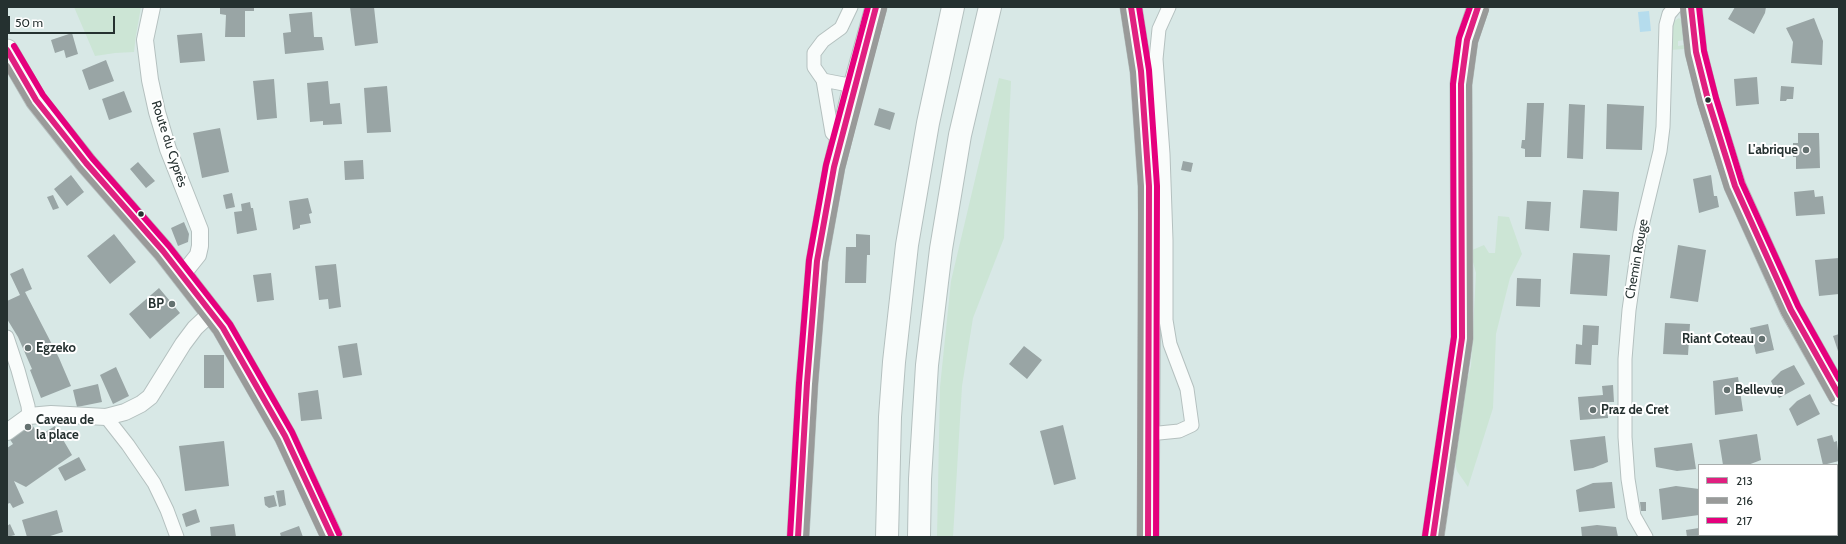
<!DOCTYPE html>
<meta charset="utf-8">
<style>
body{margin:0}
#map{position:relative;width:1846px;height:544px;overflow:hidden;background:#d8e8e6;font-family:Cabin,sans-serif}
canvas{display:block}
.frame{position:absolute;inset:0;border:8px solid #253130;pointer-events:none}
.legend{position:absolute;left:1698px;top:464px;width:140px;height:72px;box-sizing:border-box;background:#fff;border:1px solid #a8adac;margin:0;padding:5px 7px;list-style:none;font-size:12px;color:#253130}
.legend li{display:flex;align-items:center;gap:8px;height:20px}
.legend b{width:20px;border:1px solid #a8adac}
.scale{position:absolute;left:8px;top:16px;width:107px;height:18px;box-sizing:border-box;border:2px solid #253130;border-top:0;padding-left:5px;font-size:12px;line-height:14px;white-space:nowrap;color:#253130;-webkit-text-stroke:3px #fff;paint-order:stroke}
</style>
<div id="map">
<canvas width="1846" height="544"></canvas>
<div class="frame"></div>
<ul class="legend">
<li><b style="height:5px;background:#e02080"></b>213</li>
<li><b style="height:5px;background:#999a99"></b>216</li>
<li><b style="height:5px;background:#e5007d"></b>217</li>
</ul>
<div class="scale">50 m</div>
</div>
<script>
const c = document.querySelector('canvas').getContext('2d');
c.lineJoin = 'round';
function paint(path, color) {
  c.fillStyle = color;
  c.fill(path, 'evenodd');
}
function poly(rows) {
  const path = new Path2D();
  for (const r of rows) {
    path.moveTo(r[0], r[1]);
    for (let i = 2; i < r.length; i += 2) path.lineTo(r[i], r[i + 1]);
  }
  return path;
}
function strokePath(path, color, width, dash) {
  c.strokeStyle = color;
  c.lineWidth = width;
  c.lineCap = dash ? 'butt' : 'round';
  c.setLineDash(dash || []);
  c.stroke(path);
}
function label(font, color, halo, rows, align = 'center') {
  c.font = font + ' Cabin,sans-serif';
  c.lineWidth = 4;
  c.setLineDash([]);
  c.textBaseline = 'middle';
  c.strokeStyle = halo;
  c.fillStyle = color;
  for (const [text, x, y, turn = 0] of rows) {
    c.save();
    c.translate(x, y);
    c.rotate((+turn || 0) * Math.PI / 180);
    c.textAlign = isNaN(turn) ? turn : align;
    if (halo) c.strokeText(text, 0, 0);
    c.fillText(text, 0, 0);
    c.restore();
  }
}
paint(poly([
 [74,7,141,7,136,35,134,52,115,53,95,56],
 [1679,18,1681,20,1684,40,1678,41,1678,46,1684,45,1684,49,1670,50,1671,23],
 [999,78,1011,81,1004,238,973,318,962,386,953,537,937,537,940,387,951,281],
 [1498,216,1509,217,1522,254,1510,278,1496,334,1493,408,1468,487,1457,471,1454,457,1457,419,1471,366,1476,273,1470,251,1484,245,1489,253,1495,253]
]), '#cce5d5');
paint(poly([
 [1649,11,1651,31,1640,32,1638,12]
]), '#b5dced');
paint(poly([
 [220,7,254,7,254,11,245,11,245,37,225,37,226,15,220,14],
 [350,7,374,7,378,43,355,46],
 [1735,7,1766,7,1765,13,1754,34,1728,19],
 [312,12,314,37,322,37,324,50,285,54,283,33,291,32,289,14],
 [1814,18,1823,41,1822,65,1791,63,1793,42,1786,28],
 [72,33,78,54,66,58,64,50,55,53,51,40],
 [202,33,205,61,180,63,177,35],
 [106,60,114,81,89,90,82,70],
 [1757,77,1759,104,1736,106,1734,79],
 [274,79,277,118,257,120,253,81],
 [328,81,330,104,340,103,342,124,323,125,323,121,310,122,307,83],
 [387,86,391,132,367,133,364,88],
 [1781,86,1794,87,1793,99,1787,99,1786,101,1780,101],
 [124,91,132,112,109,120,102,99],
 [1527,103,1544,103,1541,157,1525,157,1525,149,1521,148,1522,140,1525,140],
 [1569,104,1585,105,1583,159,1567,158],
 [1607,104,1644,106,1642,150,1606,149],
 [879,108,895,113,890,130,874,125],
 [220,128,229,172,202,178,193,133],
 [1798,133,1819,133,1820,168,1796,169,1796,157,1793,157,1793,143,1798,143],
 [363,160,364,179,345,180,344,161],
 [1183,161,1193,163,1191,172,1181,170],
 [138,162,155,181,146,188,130,169],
 [71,175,84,192,67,206,54,189],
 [1711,175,1714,196,1717,196,1719,207,1699,213,1693,179],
 [1583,190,1619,192,1617,231,1580,228],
 [1814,190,1815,197,1823,196,1825,214,1796,216,1794,192],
 [232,193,235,207,226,209,223,195],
 [53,195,59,208,53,210,47,197],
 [308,198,312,213,309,214,311,223,300,225,300,228,293,230,289,201],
 [1527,201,1551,202,1549,231,1525,229],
 [250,202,251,208,253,208,257,230,237,234,234,212,242,211,241,204],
 [184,222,189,234,188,242,178,246,171,228],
 [114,234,136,262,110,284,87,256],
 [856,234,870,235,870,255,867,255,866,283,845,283,846,247,856,247],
 [1678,245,1706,250,1698,302,1670,298],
 [1573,253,1610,255,1607,296,1570,294],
 [1839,258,1839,294,1819,296,1815,260],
 [336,264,341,307,329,309,328,299,319,300,315,266],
 [23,268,32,289,25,292,59,358,71,386,41,398,30,370,32,369,18,337,7,319,7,301,20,295,10,274],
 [271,273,274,300,257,302,253,275],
 [1517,278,1541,279,1540,307,1516,306],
 [159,288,180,313,150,339,129,314],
 [1665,323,1690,324,1688,355,1663,354],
 [1768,324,1774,350,1756,354,1750,328],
 [1583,325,1599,326,1598,345,1592,345,1591,365,1575,364,1576,344,1582,345],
 [1839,334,1839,354,1833,336],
 [357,343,362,375,343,378,338,346],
 [1024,346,1042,360,1027,379,1009,364],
 [204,355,224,355,224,388,204,388],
 [1794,365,1805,384,1779,398,1771,381,1781,371],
 [116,367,129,396,113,404,100,375],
 [1738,377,1743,411,1715,415,1713,381],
 [98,384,102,402,77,407,73,390],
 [1613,385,1614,402,1607,402,1608,418,1580,420,1578,397,1603,395,1602,386],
 [318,390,322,419,301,421,298,393],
 [1810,394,1820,414,1797,426,1789,409,1797,401],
 [31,423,39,436,55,426,72,455,26,487,14,481,24,503,13,508,10,503,7,504,7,448,13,444,9,438],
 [1063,425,1076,479,1054,485,1040,431],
 [1757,434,1761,460,1748,465,1723,465,1719,440],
 [1832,435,1834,442,1837,441,1839,461,1823,465,1817,439],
 [1605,436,1608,462,1593,468,1574,471,1570,440],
 [224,441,229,486,185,491,179,446],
 [1692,443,1696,469,1677,471,1656,467,1654,448],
 [79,457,86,470,65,481,58,468],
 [1837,479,1839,479,1839,520,1837,521],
 [1612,482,1615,508,1579,512,1576,490,1593,483],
 [1676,486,1699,489,1699,515,1662,520,1659,489],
 [284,490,286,505,279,507,276,491],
 [274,495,277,506,269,508,265,505,264,497],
 [1640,502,1646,502,1646,511,1641,511],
 [196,509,200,522,186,527,182,514],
 [57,510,63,532,47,537,27,537,22,520],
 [10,524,15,535,7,537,7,526],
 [234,524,236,537,211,537,210,527],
 [1597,525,1616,527,1618,537,1582,537,1581,527],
 [299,526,303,537,281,537,280,533],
 [1699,528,1699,535,1711,535,1712,537,1687,537,1686,530]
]), '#99a5a5');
const minor = poly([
 [851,7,841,28,823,41,814,53,814,67,823,80,854,86],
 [823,80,832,133,841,140],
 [7,337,18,370,28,406,29,416],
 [106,417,128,445,154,483,167,510,177,537],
 [1149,434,1179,431,1192,425,1187,389,1170,344,1166,320,1166,240,1163,154,1156,59,1159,29,1169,7],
 [1646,537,1634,516,1628,479,1625,437,1625,359,1629,310,1640,234,1660,151,1663,127,1666,25,1669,14,1675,7]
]);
const tertiary = poly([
 [152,7,145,40,150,80,157,112,168,149,200,230,200,246,198,255,182,275],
 [7,432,29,416,51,414,106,417,125,412,141,404,150,397,183,344,195,328,212,312]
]);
const primary = poly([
 [1131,7,1141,71,1149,186,1150,241,1148,537],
 [1691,7,1696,52,1708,100,1735,186,1791,310,1839,395],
 [7,50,36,100,86,163,163,251,223,328,285,436,332,537],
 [798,537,807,383,817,261,834,167,854,86,876,7],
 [1433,537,1462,338,1461,84,1467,40,1478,7]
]);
const motorway = poly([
 [887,537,890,417,894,362,907,245,928,123,953,7],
 [919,537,920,479,927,365,941,249,960,135,990,7]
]);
strokePath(minor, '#b4c0bf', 15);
strokePath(tertiary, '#b4c0bf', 18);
strokePath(primary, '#b4c0bf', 23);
strokePath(motorway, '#b4c0bf', 24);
strokePath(minor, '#f9fcfb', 13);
strokePath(tertiary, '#f9fcfb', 16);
strokePath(primary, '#f9fcfb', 21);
strokePath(motorway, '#f9fcfb', 22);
strokePath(poly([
 [1131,7,1141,71,1149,186,1148,537],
 [1691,7,1696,52,1708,100,1735,186,1791,310,1839,395],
 [7,50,36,100,86,163,163,251,223,328,285,436,332,537],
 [798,537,807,383,817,261,834,167,876,7],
 [1433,537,1462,338,1461,84,1467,40,1478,7]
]), '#e02080', 6);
strokePath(poly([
 [1123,8,1133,72,1141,186,1140,537],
 [1683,8,1688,54,1700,102,1727,188,1784,313,1832,399],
 [7,66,30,105,80,168,157,256,216,332,278,440,323,537],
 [806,537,815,384,825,262,842,169,884,9],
 [1441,537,1470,339,1469,85,1475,42,1486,10]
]), '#999a99', 6);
strokePath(poly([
 [1139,7,1149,70,1157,186,1156,537],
 [1699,7,1704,51,1716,98,1742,183,1798,306,1839,379],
 [14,46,43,95,92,158,169,246,230,324,292,432,339,534],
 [1425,536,1454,337,1453,84,1459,38,1470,7],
 [790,537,799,383,809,260,826,165,868,7]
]), '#e5007d', 6);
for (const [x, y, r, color] of [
 [1708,100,3.5,"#253130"],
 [1806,150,4,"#647170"],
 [141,214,3.5,"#253130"],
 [172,304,4,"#647170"],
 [1762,339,4,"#647170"],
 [28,348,4,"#647170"],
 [1727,390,4,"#647170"],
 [1593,410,4,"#647170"],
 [28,427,4,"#647170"]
]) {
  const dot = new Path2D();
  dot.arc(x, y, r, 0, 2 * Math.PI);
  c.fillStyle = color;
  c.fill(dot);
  strokePath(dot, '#fff', 1.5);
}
label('13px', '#253130', '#fff', [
 ["Route du Cyprès",169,144,72],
 ["Chemin Rouge",1637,259,-80]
]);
label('bold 13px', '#253130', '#fff', [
 ["L'abrique",1798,150,"right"],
 ["BP",164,304,"right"],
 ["Riant Coteau",1754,339,"right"],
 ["Egzeko",36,348],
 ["Bellevue",1735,390],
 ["Praz de Cret",1601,410],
 ["Caveau de",36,420],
 ["la place",36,435]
], 'left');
</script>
